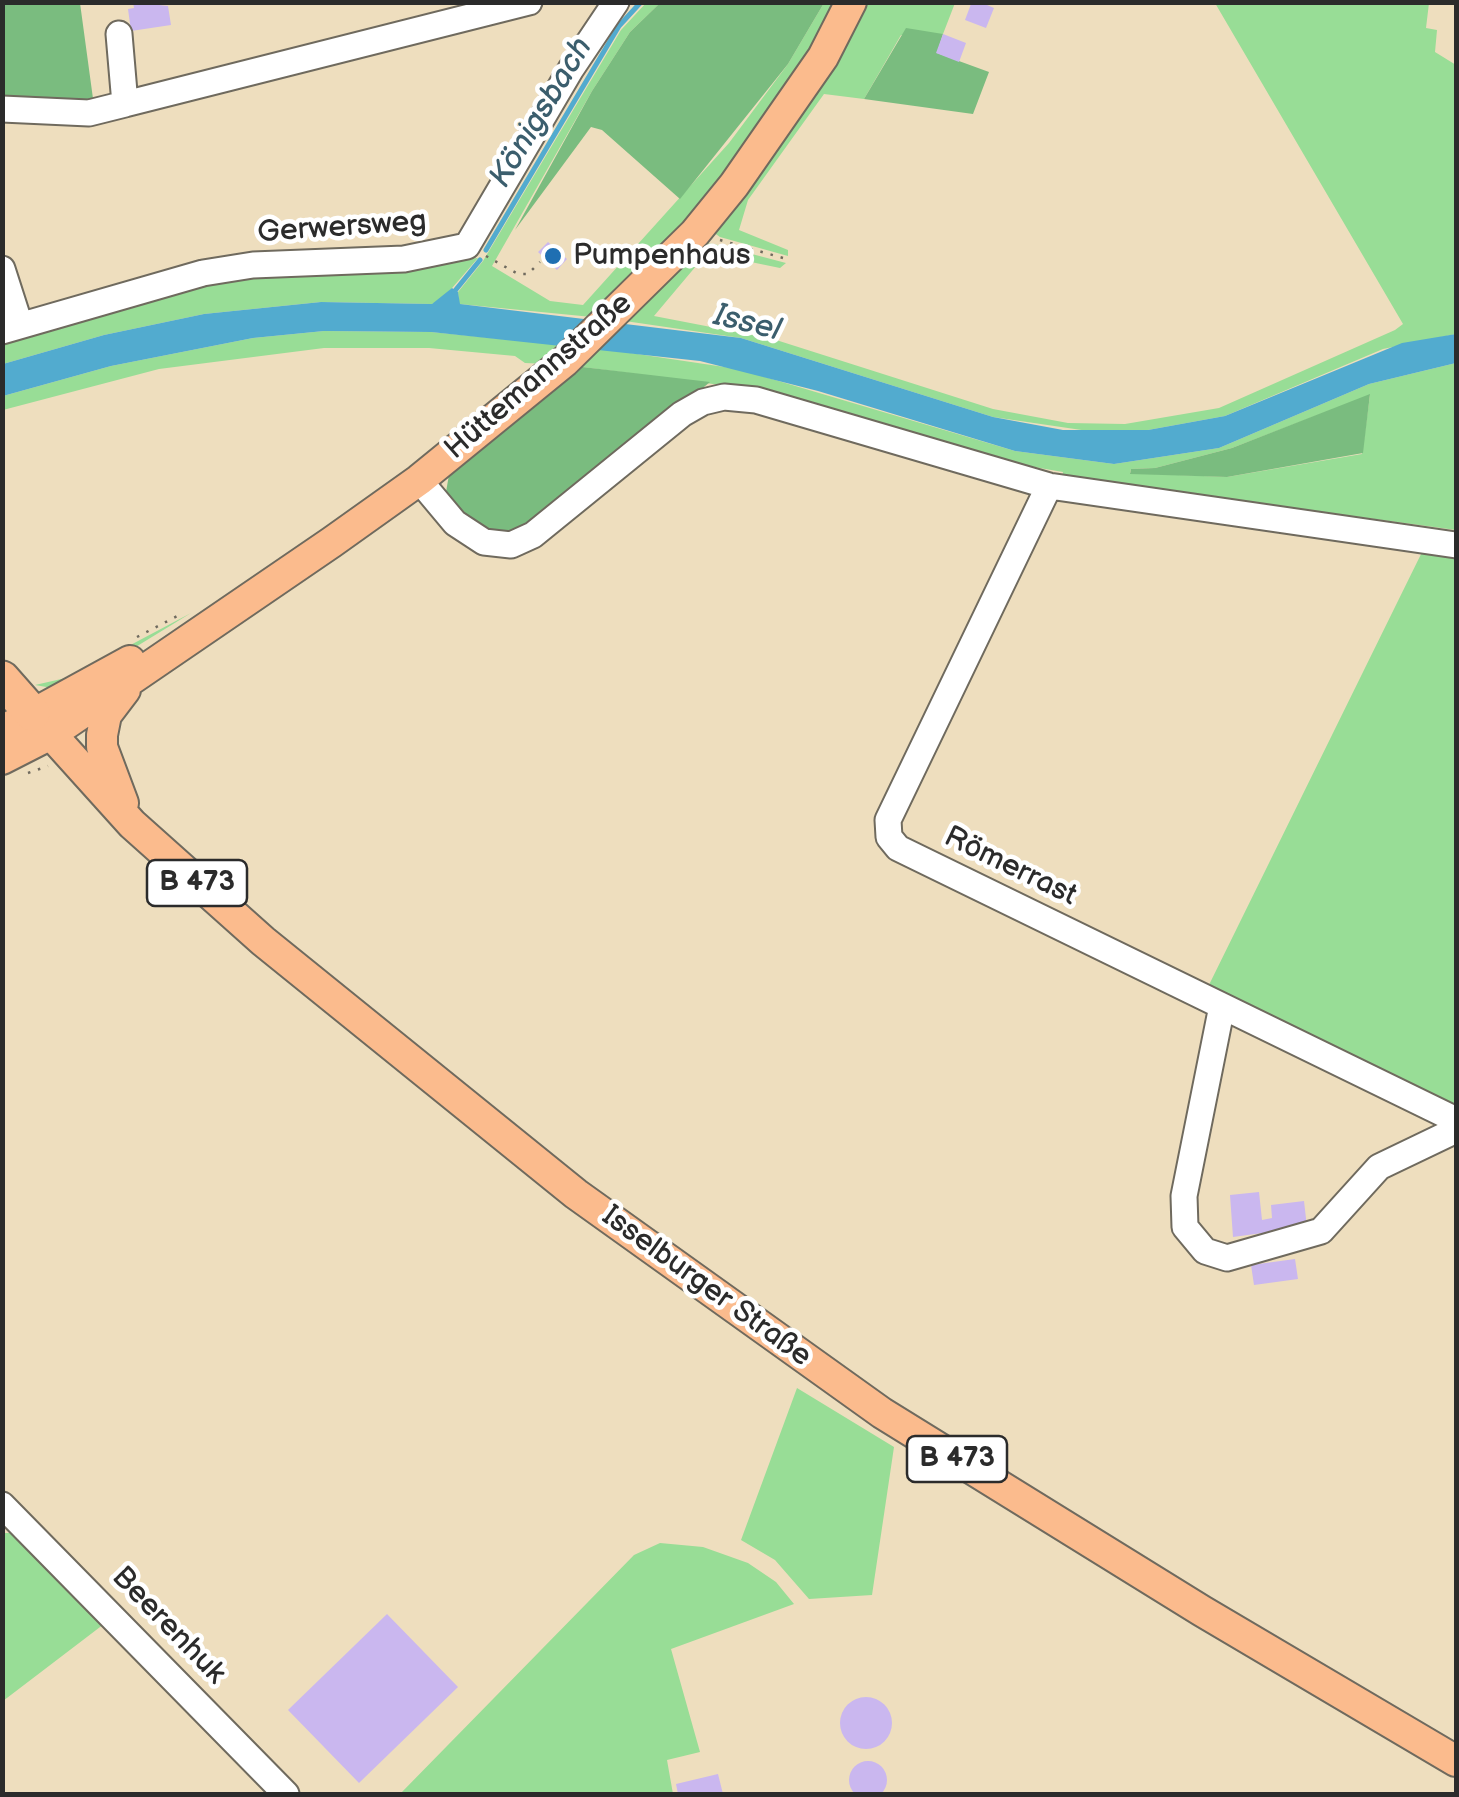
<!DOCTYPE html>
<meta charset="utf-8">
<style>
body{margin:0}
#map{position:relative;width:1459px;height:1797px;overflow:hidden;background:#eedebe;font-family:"Balsamiq Sans",sans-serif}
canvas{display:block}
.frame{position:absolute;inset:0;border:5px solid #2b2b2b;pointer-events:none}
</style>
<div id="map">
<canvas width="1459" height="1797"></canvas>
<div class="frame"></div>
</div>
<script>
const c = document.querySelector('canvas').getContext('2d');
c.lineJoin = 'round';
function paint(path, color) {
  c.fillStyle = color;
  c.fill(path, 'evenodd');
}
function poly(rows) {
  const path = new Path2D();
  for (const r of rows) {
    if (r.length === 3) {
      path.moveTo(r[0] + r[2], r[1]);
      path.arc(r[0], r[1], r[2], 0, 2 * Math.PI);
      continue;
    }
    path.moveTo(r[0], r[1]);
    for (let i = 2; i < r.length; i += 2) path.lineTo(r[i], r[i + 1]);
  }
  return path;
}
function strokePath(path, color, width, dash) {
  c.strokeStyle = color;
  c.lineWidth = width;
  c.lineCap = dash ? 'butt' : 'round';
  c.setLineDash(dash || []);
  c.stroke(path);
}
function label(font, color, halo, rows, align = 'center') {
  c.font = font + ' "Balsamiq Sans",sans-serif';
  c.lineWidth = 9;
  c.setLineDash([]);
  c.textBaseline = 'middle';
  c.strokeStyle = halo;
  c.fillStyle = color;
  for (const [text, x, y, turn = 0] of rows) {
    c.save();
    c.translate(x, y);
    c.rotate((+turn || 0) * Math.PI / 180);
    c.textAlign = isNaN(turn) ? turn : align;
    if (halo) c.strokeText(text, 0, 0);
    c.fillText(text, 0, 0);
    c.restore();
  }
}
paint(poly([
 [646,3,660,3,630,32,592,91,492,266,550,301,583,305,729,143,788,64,824,3,841,3,799,75,674,240,592,317,459,304,458,292,483,261,621,30],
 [863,3,955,3,943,34,901,35,864,99,824,94,748,200,739,230,788,250,788,256,720,237,713,232],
 [1215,3,1429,3,1426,28,1437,30,1435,52,1456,65,1456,334,1383,349,1225,416,1148,430,1102,433,993,417,741,338,625,321,703,243,714,244,786,263,780,268,707,253,654,316,773,339,993,409,1068,423,1125,424,1219,408,1395,330,1403,324],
 [478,258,440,302,432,304,321,302,204,314,104,335,3,364,3,337,197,279],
 [324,331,431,332,563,345,547,364,525,363,515,356,429,348,324,348,159,369,3,410,3,396,111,366,253,338],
 [597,348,738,369,1015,451,1114,464,1219,448,1369,384,1456,363,1456,530,1062,477,1063,472,981,458,736,387,575,366],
 [1370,395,1362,454,1227,477,1130,473,1131,469,1155,468,1232,448],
 [1426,544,1456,549,1456,1109,1206,991],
 [191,613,134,648,52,688,35,685,70,677],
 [797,1388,894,1447,872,1595,809,1599,775,1560,741,1540],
 [3,1533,15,1533,104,1624,3,1701],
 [660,1543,703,1547,748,1563,776,1582,794,1604,671,1649,700,1752,667,1760,673,1794,400,1794,634,1555]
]), '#98dd96');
paint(poly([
 [3,3,80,3,94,106,3,103],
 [660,3,824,3,788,64,680,199,602,130,591,127,515,230,592,91,630,32],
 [906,28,943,34,937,53,989,72,973,114,864,99],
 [574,366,710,382,536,525,503,536,465,519,446,492,450,469],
 [1370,394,1363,453,1227,477,1130,474,1131,469,1155,468,1232,448]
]), '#7abc7f');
paint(poly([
 [452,288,458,292,460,304,741,338,993,417,1063,430,1148,430,1225,416,1402,343,1456,334,1456,363,1369,384,1219,448,1114,464,1015,451,818,391,700,361,431,332,324,331,253,338,111,366,3,396,3,364,104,335,204,314,321,302,432,304]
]), '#52abcf');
strokePath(poly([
 [486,250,619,26,641,2],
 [454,292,480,260]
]), '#52abcf', 5);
paint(poly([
 [133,2,168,6,171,25,131,31,128,9,134,8],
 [980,2,994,8,986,28,965,20,971,4],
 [943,34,966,43,959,62,936,53],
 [548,242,567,259,557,270,538,252],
 [1259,1192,1262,1220,1272,1218,1271,1205,1304,1201,1307,1227,1233,1237,1230,1195],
 [1295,1259,1298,1279,1254,1285,1251,1265],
 [387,1614,458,1687,359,1783,288,1710],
 [866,1723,26],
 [868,1780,19],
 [718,1774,723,1794,678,1794,676,1784]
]), '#cab7ef');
const minor = poly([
 [119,34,125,104,529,2],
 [2,109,89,113,125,104],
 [2,269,20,325],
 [2,331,203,273,253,265,404,259,467,246,571,69,616,2],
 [419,480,455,523,484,542,511,545,533,535,682,414,703,402,724,397,756,400,1049,486,1456,545],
 [1049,486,888,820,889,837,898,848,1456,1120],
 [1222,1006,1184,1196,1185,1227,1205,1251,1227,1258,1321,1231,1379,1167,1456,1130],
 [2,1505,286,1794]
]);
const major = poly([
 [32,713,132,824,263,941,576,1194,882,1413,1202,1611,1456,1761],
 [2,731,130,661],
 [2,759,51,734,332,542,419,480,565,361,695,233,734,185,823,57,851,2],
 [123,803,102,747,102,735,106,715,125,690]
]);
const highway = poly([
 [2,679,32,713]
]);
strokePath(minor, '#6f6a5e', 29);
strokePath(major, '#6f6a5e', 34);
strokePath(highway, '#6f6a5e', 39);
strokePath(poly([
 [720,240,783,258],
 [486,256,518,274,528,274,540,262],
 [137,637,183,613],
 [28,773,48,766]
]), '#6f6a5e', 2.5, [2.5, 8]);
strokePath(minor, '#fff', 25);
strokePath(major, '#fbbb8d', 30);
strokePath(highway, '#fbbb8d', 35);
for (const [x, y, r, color] of [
 [553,256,10,"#1f6fb2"]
]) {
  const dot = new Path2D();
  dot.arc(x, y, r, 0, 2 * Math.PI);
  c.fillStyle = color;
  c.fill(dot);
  strokePath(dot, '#fff', 4);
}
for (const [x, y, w] of [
 [197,883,100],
 [957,1459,100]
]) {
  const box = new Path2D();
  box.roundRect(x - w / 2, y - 23, w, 46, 8);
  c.fillStyle = '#fff';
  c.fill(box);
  strokePath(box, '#2b2b2b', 2.5);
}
label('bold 28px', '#2b2b2b', null, [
 ["B 473",197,883],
 ["B 473",957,1459]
]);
label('30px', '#2b2b2b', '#fff', [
 ["Gerwersweg",342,228,-4],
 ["Hüttemannstraße",539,377,-41],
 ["Römerrast",1010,867,26],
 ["Isselburger Straße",706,1287,36],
 ["Beerenhuk",168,1626,46]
]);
label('30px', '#2b2b2b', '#fff', [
 ["Pumpenhaus",573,256]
], 'left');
label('italic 32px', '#3b5e6d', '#fff', [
 ["Königsbach",542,113,-59],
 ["Issel",747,324,14]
]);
</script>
